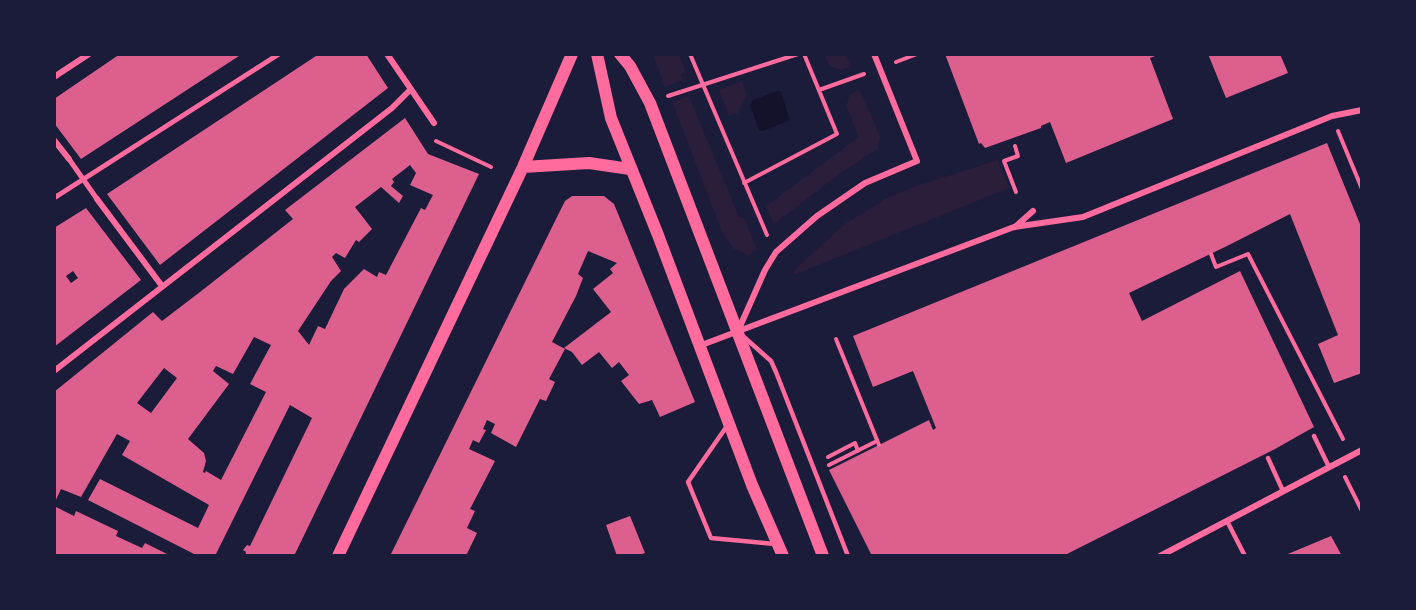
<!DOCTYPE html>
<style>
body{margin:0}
#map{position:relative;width:1416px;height:610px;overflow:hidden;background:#1b1b3a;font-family:"Nunito Sans",sans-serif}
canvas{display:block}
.frame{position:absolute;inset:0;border:56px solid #1b1b3a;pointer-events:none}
</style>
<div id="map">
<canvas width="1416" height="610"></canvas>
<div class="frame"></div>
</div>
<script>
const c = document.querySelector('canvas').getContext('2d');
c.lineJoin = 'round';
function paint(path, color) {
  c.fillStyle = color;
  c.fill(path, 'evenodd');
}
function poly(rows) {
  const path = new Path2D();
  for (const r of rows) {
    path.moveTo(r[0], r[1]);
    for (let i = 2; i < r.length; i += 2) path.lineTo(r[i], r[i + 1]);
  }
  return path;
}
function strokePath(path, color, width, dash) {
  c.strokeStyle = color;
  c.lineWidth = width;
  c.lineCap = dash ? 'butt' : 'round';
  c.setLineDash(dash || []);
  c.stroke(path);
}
paint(poly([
 [653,54,679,54,686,72,681,74,683,80,665,87],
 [825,54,846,54,851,67,841,70,829,66],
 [742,81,747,94,738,113,729,116,719,90],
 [860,90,880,136,878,149,845,170,774,224,766,206,859,137,846,105,852,93],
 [689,96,739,217,745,219,757,250,748,255,734,249,723,234,672,102],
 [998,160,1009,188,794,275,793,271,845,224,885,199,913,187]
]), '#2a1e3b');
paint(poly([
 [777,91,781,92,790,120,763,131,759,130,750,105,753,100]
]), '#12122b');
paint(poly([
 [120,54,242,54,81,159,54,123,54,99],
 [319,54,366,54,388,88,160,265,107,194],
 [945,54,1160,54,1150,58,1173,119,1066,163,1050,122,1041,126,1041,128,985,148,981,143,979,144],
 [1208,54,1280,54,1288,73,1226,98],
 [405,118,428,154,479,174,294,556,245,556,246,552,243,550,247,545,250,546,312,418,290,405,215,556,198,556,88,500,100,479,198,528,209,505,122,455,130,441,117,434,81,497,61,489,54,504,54,392,153,312,162,321,200,292,293,219,285,210],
 [410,165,416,173,410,185,433,195,425,210,421,208,386,275,379,272,377,277,364,269,344,289,325,329,318,326,309,345,298,331,331,281,341,271,332,257,336,253,345,258,356,240,359,242,372,229,355,207,381,187,399,203,403,196,391,186,394,182,392,179],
 [254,337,271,345,250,384,266,392,221,480,206,471,205,473,203,472,206,461,204,453,188,439,229,384,213,371,216,366,233,374],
 [164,368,177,378,151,413,137,403],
 [1327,143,1362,229,1362,373,1334,383,1318,344,1338,335,1290,214,1227,246,1129,293,1142,321,1240,271,1314,427,1275,449,1063,556,1028,556,1028,554,1024,556,872,556,829,470,929,420,933,430,936,428,913,371,873,387,853,336],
 [572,196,604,196,614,204,695,402,660,417,652,400,639,404,621,381,629,375,619,362,612,368,599,352,582,365,572,352,564,348,611,312,593,289,613,273,610,269,617,263,588,251,578,274,583,278,576,296,552,342,565,349,549,379,555,382,546,401,540,399,516,447,491,433,495,424,487,420,483,429,486,430,479,443,473,440,469,449,495,461,470,509,475,511,467,528,477,533,466,556,390,556,556,219,565,201],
 [86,208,141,280,54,347,54,228],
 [73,271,78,278,71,283,66,276],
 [54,506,74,516,76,511,118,531,116,536,142,548,145,543,171,556,54,556],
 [630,516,645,553,637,556,617,556,606,525],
 [1331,536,1342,556,1283,556]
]), '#dd5f8e');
strokePath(poly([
 [690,54,767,235],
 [896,62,917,54],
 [819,90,864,74],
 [668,96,798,54],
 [1338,131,1362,189],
 [436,141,491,167],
 [1015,146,1018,156,1004,161,1016,192],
 [744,183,837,134,804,54],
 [1211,254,1216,267,1248,254,1343,439],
 [836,339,879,445],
 [828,457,855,443,858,451],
 [829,465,877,441],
 [1345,477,1362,511]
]), '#ff6b9d', 4);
strokePath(poly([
 [744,337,771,361,776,372,848,556],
 [727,426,688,482,711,538,775,544],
 [1314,436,1329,467],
 [1268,458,1283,491],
 [1227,521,1245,556]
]), '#ff6b9d', 4.5);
strokePath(poly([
 [69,159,97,199],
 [54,198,279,54]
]), '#ff6b9d', 5);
strokePath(poly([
 [387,54,434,123],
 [54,77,89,54],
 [54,140,69,159],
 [97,199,162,286],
 [1015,227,1033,211],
 [738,331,765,270,776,252,817,216,865,183,917,161,874,54],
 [699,346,1014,227,1083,217,1332,116,1362,110],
 [54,371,392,108,411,89],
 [1160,556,1362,450]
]), '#ff6b9d', 6);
strokePath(poly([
 [597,54,611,118,658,235,752,485,783,556],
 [620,54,630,66,650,103,823,556],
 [523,167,589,163,630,169],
 [338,556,523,167,572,54]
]), '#ff6b9d', 12);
</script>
